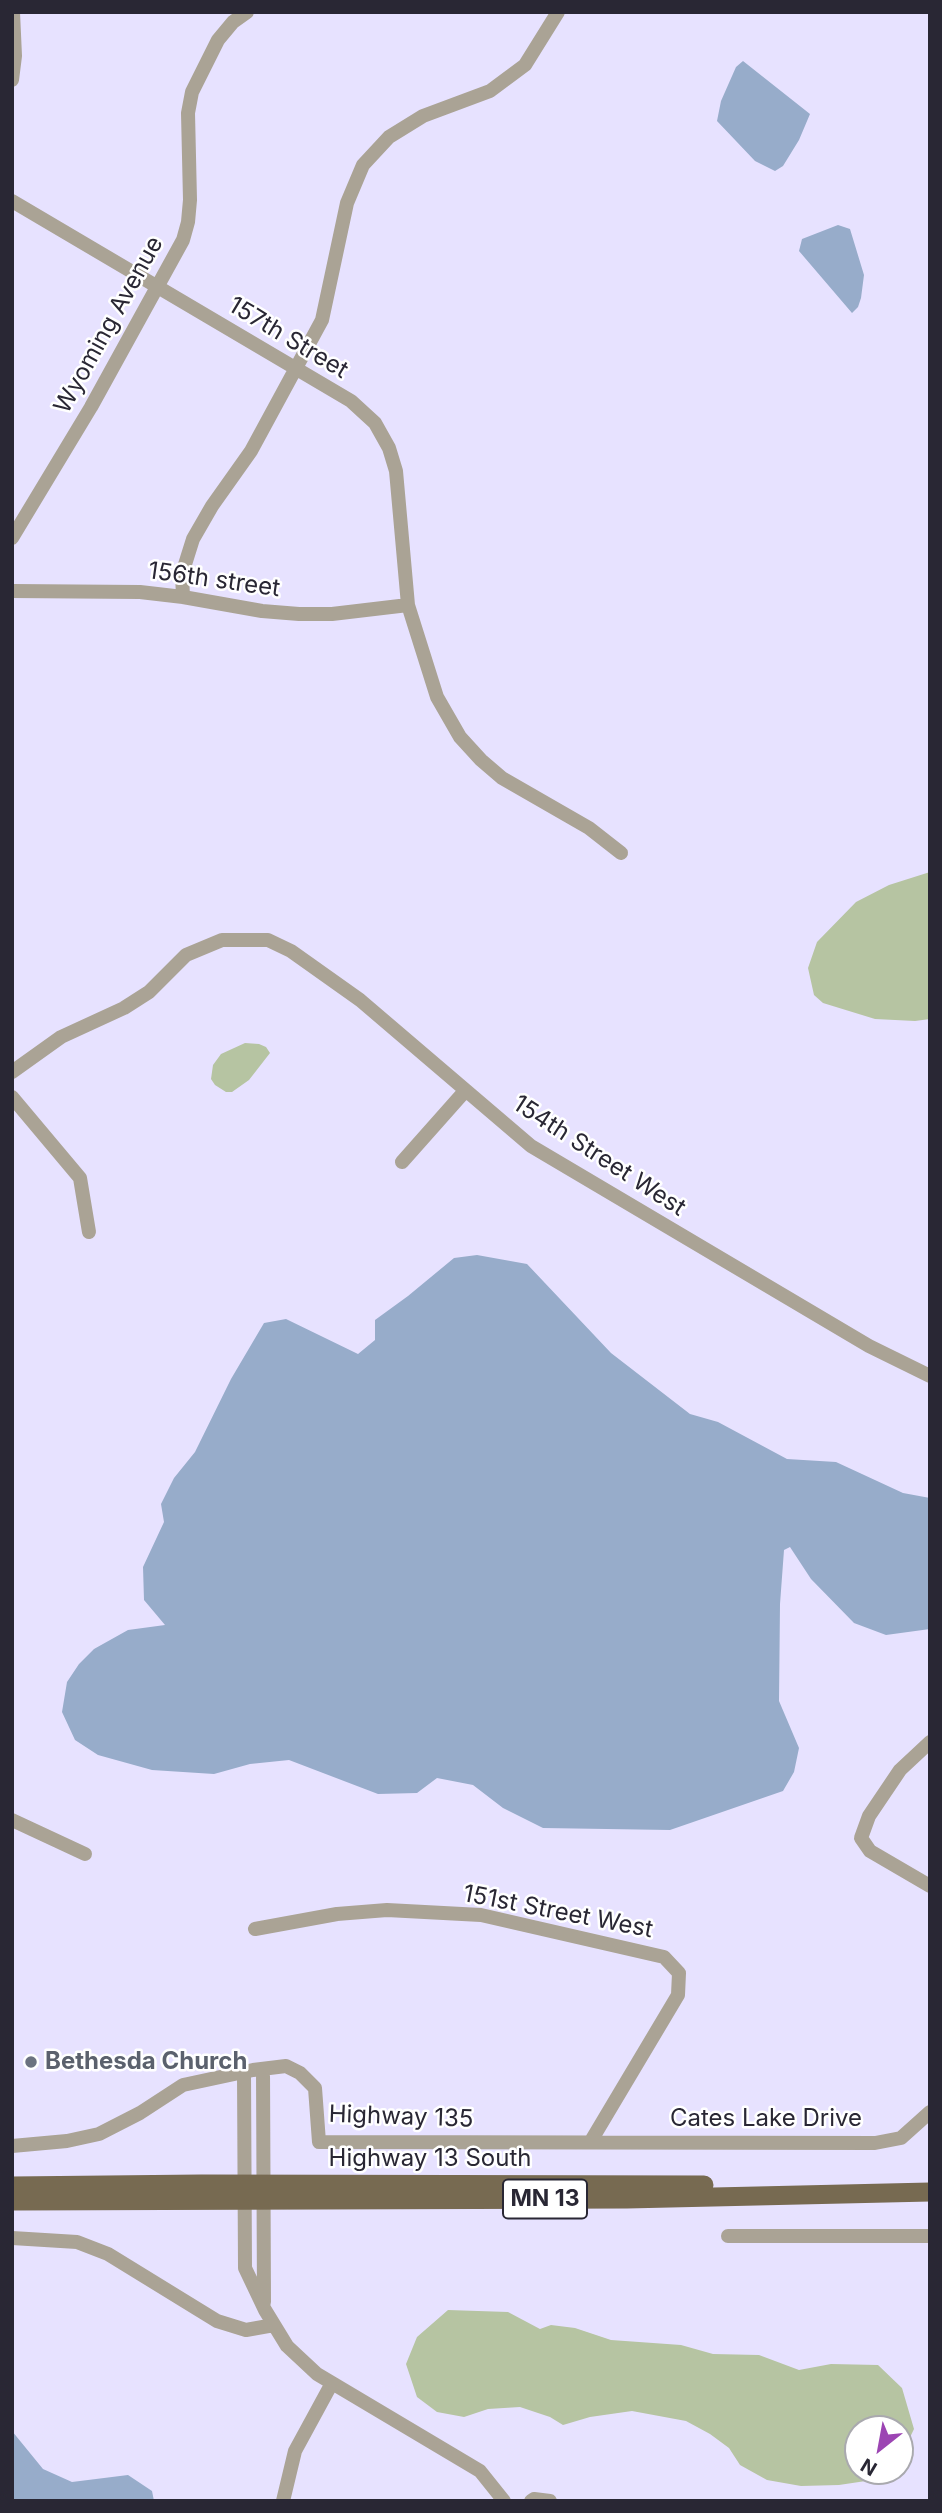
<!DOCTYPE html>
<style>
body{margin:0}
#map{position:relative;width:942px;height:2513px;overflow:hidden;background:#e7e2ff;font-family:Inter,sans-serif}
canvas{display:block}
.frame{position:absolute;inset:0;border:14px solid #292734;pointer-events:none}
.north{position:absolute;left:844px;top:2415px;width:70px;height:70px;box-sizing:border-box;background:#fff;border:2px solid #a9a9ae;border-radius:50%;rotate:211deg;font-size:19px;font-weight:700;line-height:28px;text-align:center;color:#292734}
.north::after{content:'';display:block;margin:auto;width:24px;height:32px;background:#9c45b3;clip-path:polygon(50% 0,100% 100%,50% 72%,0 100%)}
</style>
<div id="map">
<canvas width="942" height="2513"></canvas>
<div class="frame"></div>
<div class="north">N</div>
</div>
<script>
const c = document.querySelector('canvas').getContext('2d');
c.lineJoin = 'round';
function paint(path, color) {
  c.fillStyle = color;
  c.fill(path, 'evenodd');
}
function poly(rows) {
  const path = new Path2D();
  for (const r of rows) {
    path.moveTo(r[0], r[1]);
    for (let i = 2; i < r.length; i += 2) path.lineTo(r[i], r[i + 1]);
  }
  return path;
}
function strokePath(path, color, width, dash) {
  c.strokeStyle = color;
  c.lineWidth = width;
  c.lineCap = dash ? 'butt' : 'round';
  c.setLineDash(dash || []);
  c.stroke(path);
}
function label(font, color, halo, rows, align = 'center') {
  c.font = font + ' Inter,sans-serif';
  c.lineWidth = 5;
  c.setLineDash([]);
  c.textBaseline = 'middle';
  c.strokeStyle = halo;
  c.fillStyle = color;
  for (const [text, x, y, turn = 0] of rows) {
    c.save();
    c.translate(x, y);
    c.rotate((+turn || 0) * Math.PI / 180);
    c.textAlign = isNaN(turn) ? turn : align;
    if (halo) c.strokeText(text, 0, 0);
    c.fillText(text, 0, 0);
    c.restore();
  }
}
paint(poly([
 [930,872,930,1019,915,1021,875,1019,823,1003,814,995,808,968,817,942,856,902,889,885],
 [245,1043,259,1044,266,1047,270,1053,249,1080,232,1092,226,1092,215,1085,211,1079,213,1065,221,1054],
 [448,2310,508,2312,540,2329,551,2325,575,2328,611,2340,681,2345,713,2354,759,2355,799,2370,831,2364,878,2365,902,2388,914,2429,900,2458,900,2429,858,2429,858,2471,888,2471,879,2479,839,2485,801,2486,767,2480,740,2465,729,2448,710,2434,686,2421,632,2411,590,2417,563,2425,550,2417,520,2407,488,2409,464,2417,437,2412,417,2397,406,2364,417,2337]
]), '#b6c4a2');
paint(poly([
 [743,61,810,114,799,140,783,166,775,171,755,161,717,121,721,101,736,67],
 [838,225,850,229,864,275,861,298,858,307,852,313,799,251,802,239],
 [477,1255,527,1264,611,1353,690,1414,718,1422,787,1459,836,1462,903,1493,930,1498,930,1629,886,1635,854,1623,811,1579,790,1547,784,1550,780,1604,779,1701,799,1748,794,1772,783,1791,670,1830,543,1828,503,1808,473,1785,437,1778,417,1793,378,1794,289,1760,250,1764,214,1774,152,1770,98,1755,75,1740,62,1712,67,1682,79,1664,94,1649,128,1630,165,1625,144,1600,143,1567,164,1522,161,1504,174,1478,195,1452,231,1379,264,1323,286,1319,358,1354,375,1340,375,1320,408,1296,454,1258],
 [12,2431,43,2469,72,2482,128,2475,152,2491,154,2501,12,2501]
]), '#97acca');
strokePath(poly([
 [12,80,15,56,13,12],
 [12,201,351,401,375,423,389,448,396,471,408,605,437,697,460,737,481,760,502,778,589,828,621,853],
 [12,538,91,407,183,240,188,222,190,200,188,113,192,92,218,40,233,22,247,12],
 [12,591,140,592,183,597,262,611,299,614,332,614,408,605],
 [183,597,182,574,193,539,212,506,251,451,322,320,347,203,363,165,389,137,423,116,490,91,525,65,558,12],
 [12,1072,61,1037,124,1008,149,992,186,955,222,940,268,940,291,951,360,1000,531,1146,869,1346,930,1376],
 [12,1097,80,1178,89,1232],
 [402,1162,465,1091],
 [930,1742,900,1770,869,1816,861,1838,870,1851,930,1886],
 [12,1820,85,1854],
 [255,1929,337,1914,387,1910,481,1915,664,1957,679,1973,678,1995,591,2141],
 [263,2069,264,2302],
 [244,2073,245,2268,265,2310,287,2346,317,2374,480,2471,504,2501],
 [12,2146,67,2141,99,2134,140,2113,183,2085,253,2070,286,2066,300,2073,315,2088,319,2142,875,2143,901,2138,930,2112],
 [728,2236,930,2236],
 [12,2238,77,2242,108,2254,217,2321,246,2330,274,2325],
 [283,2501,295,2451,332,2383],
 [531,2501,534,2499,550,2501]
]), '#aaa395', 14);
strokePath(poly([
 [12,2186,201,2184,704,2185],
 [12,2201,627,2199,930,2192]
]), '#776a51', 19);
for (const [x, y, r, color] of [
 [31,2062,7,"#6b7280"]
]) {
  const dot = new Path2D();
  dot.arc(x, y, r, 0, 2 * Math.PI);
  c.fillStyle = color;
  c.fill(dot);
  strokePath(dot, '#fff', 2.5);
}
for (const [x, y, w] of [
 [545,2199,84]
]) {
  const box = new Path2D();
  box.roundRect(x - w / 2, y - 19.5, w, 39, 5);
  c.fillStyle = '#fff';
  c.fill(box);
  strokePath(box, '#292734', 2);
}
label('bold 23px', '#292734', null, [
 ["MN 13",545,2199]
]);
label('24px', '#292734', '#fff', [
 ["Wyoming Avenue",109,325,-61],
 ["157th Street",288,338,31],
 ["156th street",214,580,8],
 ["154th Street West",599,1156,33],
 ["151st Street West",558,1912,11],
 ["Highway 135",401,2117,2],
 ["Cates Lake Drive",766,2119],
 ["Highway 13 South",430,2159]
]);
label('bold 24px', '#5b616d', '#fff', [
 ["Bethesda Church",45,2062]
], 'left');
</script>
